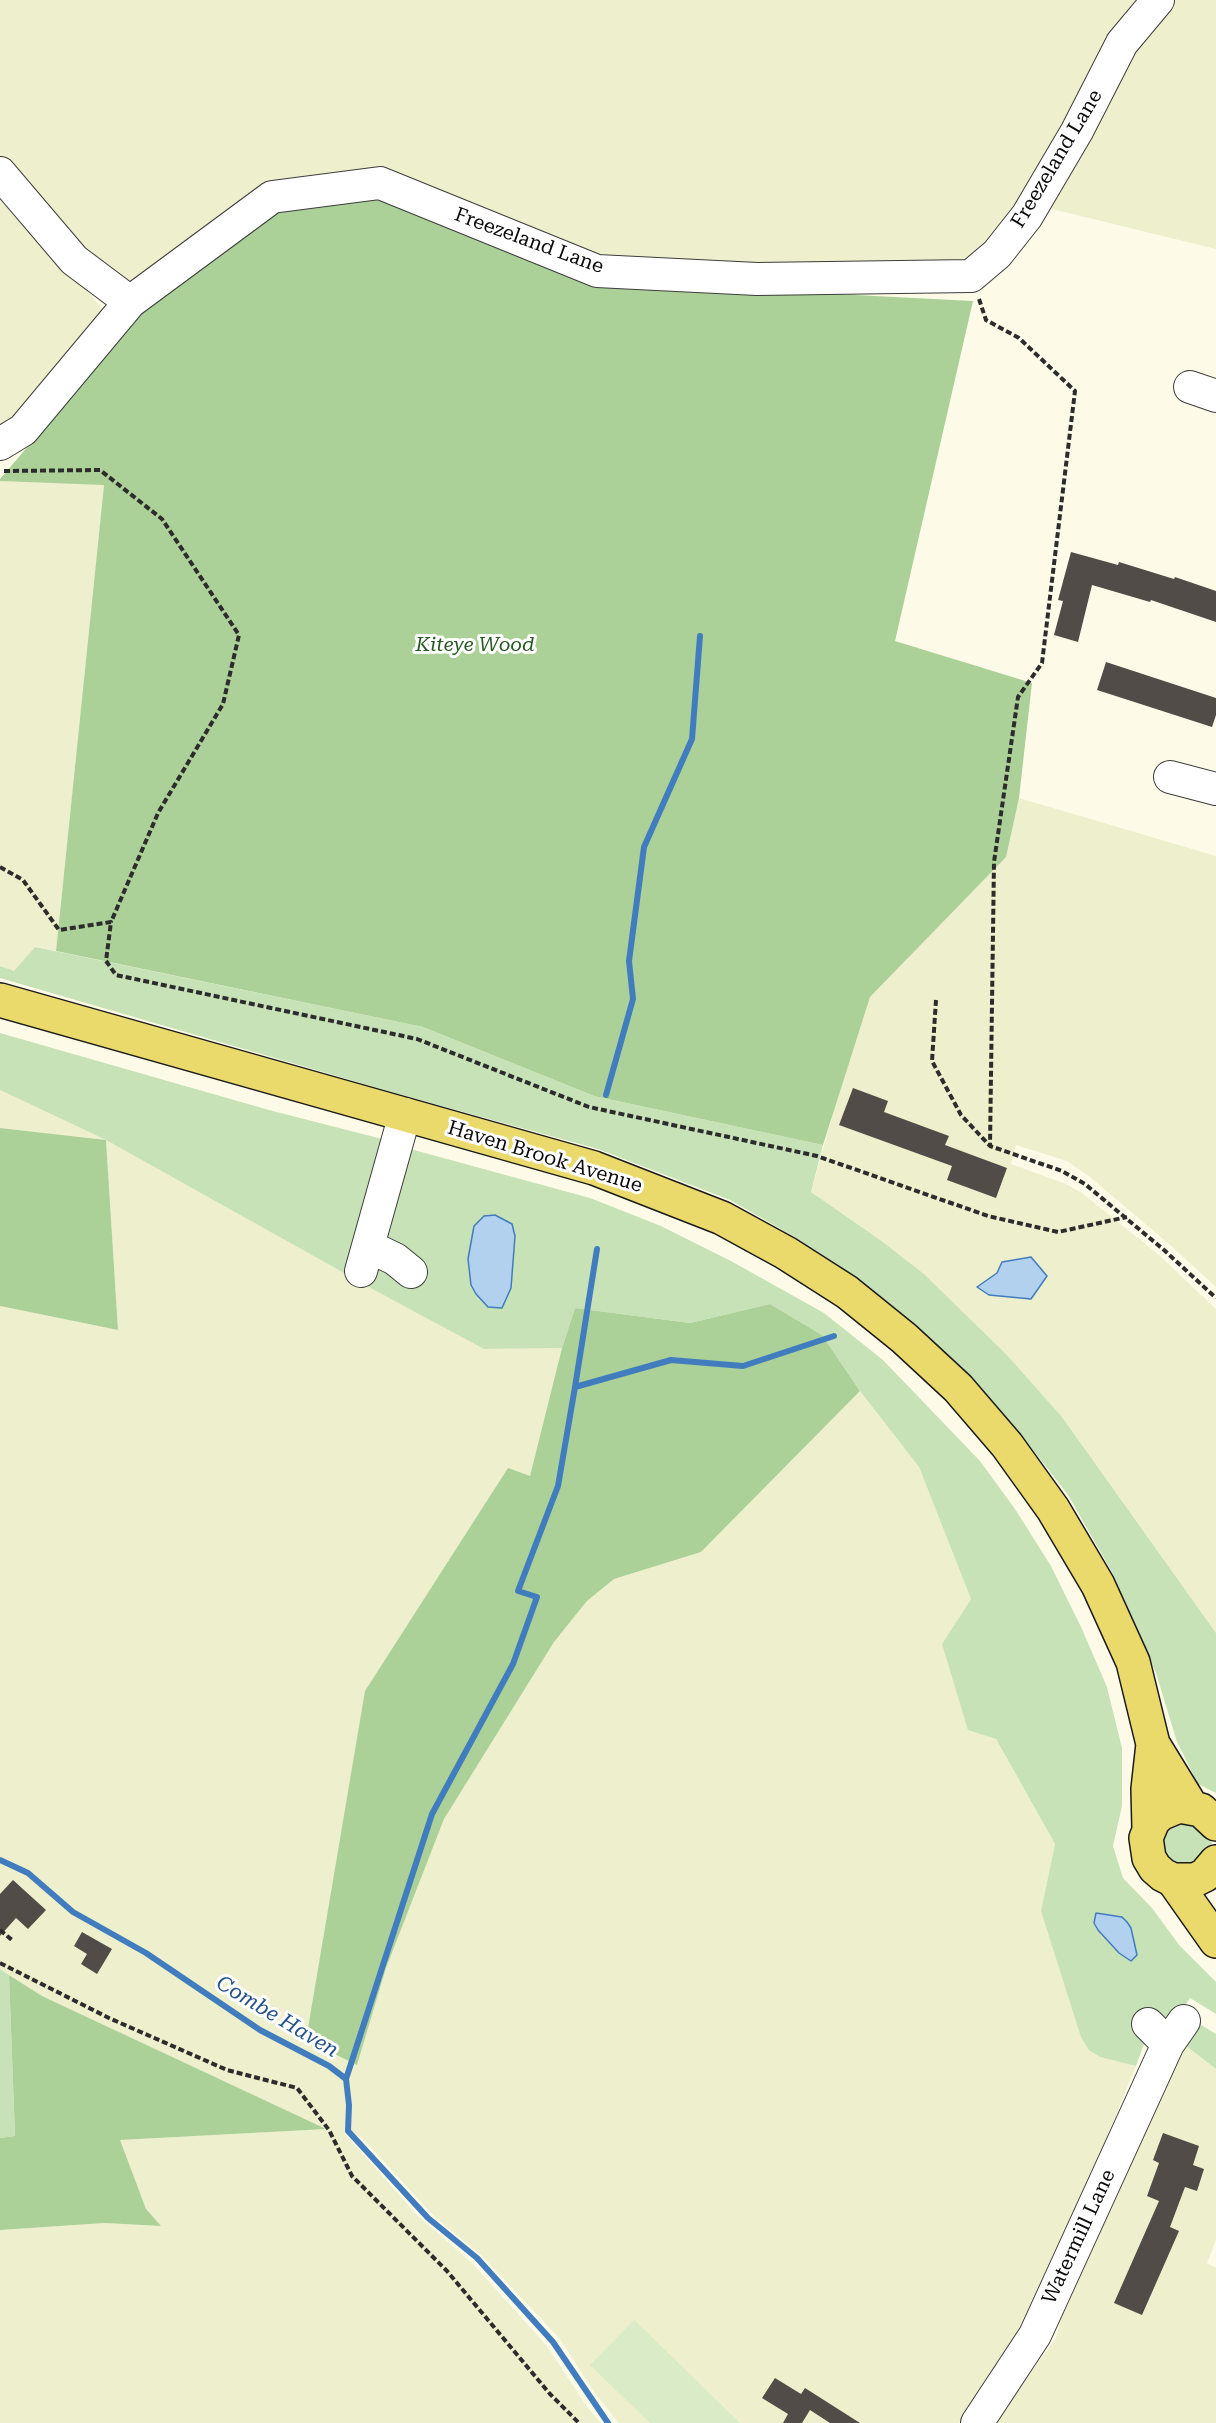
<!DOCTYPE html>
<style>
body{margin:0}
canvas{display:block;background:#fdfbe8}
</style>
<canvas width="1216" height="2423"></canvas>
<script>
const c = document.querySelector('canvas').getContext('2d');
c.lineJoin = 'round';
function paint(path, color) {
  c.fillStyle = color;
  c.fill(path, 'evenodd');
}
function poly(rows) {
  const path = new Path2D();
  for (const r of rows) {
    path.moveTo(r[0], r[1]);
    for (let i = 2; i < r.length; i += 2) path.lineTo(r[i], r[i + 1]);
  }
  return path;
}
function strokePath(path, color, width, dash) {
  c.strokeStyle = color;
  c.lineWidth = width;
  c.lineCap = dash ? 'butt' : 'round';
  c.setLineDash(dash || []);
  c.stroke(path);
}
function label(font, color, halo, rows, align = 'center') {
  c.font = font + ' "Roboto Serif",serif';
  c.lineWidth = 6;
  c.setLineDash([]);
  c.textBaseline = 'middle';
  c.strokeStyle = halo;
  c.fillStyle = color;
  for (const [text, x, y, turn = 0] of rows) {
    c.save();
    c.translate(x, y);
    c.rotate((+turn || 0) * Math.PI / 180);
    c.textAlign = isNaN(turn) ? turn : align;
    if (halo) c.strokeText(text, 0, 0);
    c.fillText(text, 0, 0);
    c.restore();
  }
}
paint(poly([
 [0,0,1144,0,1021,212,976,258,758,270,600,262,380,172,130,284,75,249,0,163],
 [1172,0,1216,0,1216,249,1044,207,1130,50],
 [0,187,105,312,13,416,0,424],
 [0,481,104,484,56,951,35,947,14,972,0,966],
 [1019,798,1216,856,1216,1287,1169,1244,1090,1177,1067,1161,1016,1145,1011,1164,1066,1184,1082,1193,1159,1255,1216,1309,1216,1633,1062,1417,1007,1355,924,1274,811,1192,840,1089,870,997,1005,857],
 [0,1090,106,1140,484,1349,562,1348,530,1477,508,1469,357,2065,386,1968,444,1819,554,1642,587,1601,614,1579,701,1552,860,1391,919,1467,971,1599,942,1644,1055,1844,1041,1911,1100,2057,1136,2066,1054,2266,1036,2303,959,2423,619,2423,596,2395,560,2339,482,2256,435,2217,361,2137,344,2133,418,2216,472,2263,547,2346,588,2408,601,2423,0,2423,0,2230,105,2223,160,2226,146,2209,119,2140,324,2129,42,1996,0,1969,0,1306,118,1330,106,1140,0,1128],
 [1181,2042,1216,2069,1216,2240,1207,2263,1216,2268,1216,2423,995,2423,1056,2338,1065,2302]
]), '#eeefcc');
paint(poly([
 [35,947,423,1027,594,1096,823,1145,811,1192,880,1240,924,1274,1007,1355,1062,1417,1216,1633,1216,1793,1198,1784,1177,1742,1156,1673,1113,1574,1068,1495,1020,1433,967,1375,914,1323,853,1275,795,1237,730,1200,598,1149,409,1097,0,978,0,966,14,971],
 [0,1033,269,1110,390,1141,355,1279,106,1140,0,1090],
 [403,1147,590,1198,661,1226,731,1261,824,1313,883,1360,980,1461,1015,1509,1051,1566,1082,1629,1107,1687,1122,1748,1122,1806,1113,1846,1123,1878,1152,1908,1180,1946,1216,1982,1216,2014,1190,1998,1177,2018,1133,2026,1144,2044,1136,2066,1100,2057,1089,2050,1081,2037,1041,1911,1055,1844,996,1739,968,1730,942,1644,971,1599,919,1467,860,1391,822,1335,770,1304,690,1323,575,1308,562,1348,484,1349,365,1285,382,1240],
 [1182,1815,1211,1835,1212,1845,1209,1855,1204,1863,1166,1865,1156,1836],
 [0,1969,9,1975,15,2136,0,2138],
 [1196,2022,1216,2034,1216,2069,1181,2042]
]), '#c8e2b7');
paint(poly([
 [380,199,601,282,973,301,895,641,1032,683,1019,798,1006,857,870,997,823,1145,594,1096,423,1027,56,951,104,485,0,481,0,479,142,313,274,209],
 [0,1128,106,1140,118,1330,0,1306],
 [770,1304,822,1335,860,1391,701,1552,614,1579,587,1601,554,1642,444,1819,386,1968,357,2065,306,2040,365,1691,508,1468,530,1476,562,1348,575,1308,690,1323],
 [9,1975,42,1996,326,2129,120,2140,146,2209,161,2226,105,2223,0,2230,0,2138,15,2136]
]), '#abd198');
paint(poly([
 [634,2320,740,2423,650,2423,590,2365]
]), '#daebc7');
const water = poly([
 [495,1215,512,1224,515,1236,511,1288,502,1308,488,1307,476,1294,471,1285,468,1259,474,1226,484,1216,495,1215],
 [1031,1257,1047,1276,1031,1299,989,1295,977,1287,997,1273,1002,1262,1031,1257],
 [1096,1913,1122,1917,1127,1922,1131,1928,1137,1955,1131,1961,1119,1953,1098,1930,1094,1923,1096,1913]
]);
paint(water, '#b2d1ef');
strokePath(water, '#417dbe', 1.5);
strokePath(poly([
 [606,1095,633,999,629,961,644,847,692,739,700,636],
 [575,1387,597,1249],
 [0,1860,28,1873,73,1912,146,1953,260,2030,329,2066,346,2079,349,2105,348,2131,428,2218,477,2258,553,2342,608,2423],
 [346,2079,432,1814,513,1664,537,1597,518,1591,558,1486,575,1387,671,1360,743,1366,834,1336]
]), '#417dbe', 6);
paint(poly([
 [1071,552,1118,565,1119,562,1174,579,1175,577,1216,591,1216,622,1151,600,1150,602,1092,585,1078,642,1054,635,1063,601,1058,600],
 [1106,662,1216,698,1216,715,1212,727,1097,690],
 [853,1088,888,1101,884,1112,949,1136,945,1145,1007,1168,996,1198,947,1180,952,1166,839,1125],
 [13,1880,46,1910,28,1929,16,1918,0,1936,0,1894],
 [82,1932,112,1949,97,1974,81,1964,87,1954,74,1946],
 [1163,2133,1199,2146,1193,2165,1204,2169,1197,2191,1185,2187,1170,2227,1179,2231,1142,2315,1114,2303,1159,2201,1147,2196,1159,2163,1153,2160],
 [775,2378,801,2394,805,2388,860,2423,830,2423,810,2410,802,2423,783,2423,788,2414,762,2398]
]), '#514c47');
const minor = poly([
 [0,173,74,260,130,302],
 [1190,387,1216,396],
 [0,444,23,430,130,302,272,197,380,183,597,271,757,279,971,276,997,254,1027,216,1077,131,1122,43,1158,0],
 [1170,777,1216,789],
 [368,1246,395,1259,411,1272],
 [361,1271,405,1114],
 [1148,2024,1168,2044],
 [977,2423,1035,2335,1168,2044,1184,2021]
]);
const major = poly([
 [0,1000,594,1168,722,1218,786,1253,847,1292,904,1338,958,1388,1007,1445,1053,1509,1098,1585,1133,1662,1153,1744,1191,1806],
 [1216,1824,1201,1810,1179,1806,1160,1814,1153,1821,1146,1838,1149,1858,1155,1868,1163,1875,1173,1880,1195,1880,1205,1875,1216,1862],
 [1149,1829,1148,1789,1153,1744],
 [1173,1880,1216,1941]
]);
strokePath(minor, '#3d3d3d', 34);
strokePath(major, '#1b1b1b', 36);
strokePath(poly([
 [979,299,986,320,1019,338,1075,391,1042,663,1018,697,994,862,990,1146],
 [4,471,100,470,162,519,239,635,223,704,158,813,111,922],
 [0,867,23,880,59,930,111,922,106,961,116,975,417,1039,589,1107,817,1156,988,1216,1058,1232,1127,1217],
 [936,1000,932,1061,961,1115,990,1146,1062,1171,1085,1184,1164,1250,1216,1298],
 [0,1930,12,1940],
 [0,1963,109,2018,227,2070,297,2088,329,2130,352,2176,447,2271,550,2394,579,2423]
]), '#2c2c2c', 4, [6, 3]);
strokePath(minor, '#fff', 32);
strokePath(major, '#eada6b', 33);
label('20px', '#0a0a0a', '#fff', [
 ["Freezeland Lane",1057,159,-59],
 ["Freezeland Lane",529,241,20],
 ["Haven Brook Avenue",545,1157,17],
 ["Watermill Lane",1079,2237,-65]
]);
label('italic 20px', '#275922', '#fff', [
 ["Kiteye Wood",475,645]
]);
label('italic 21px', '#22518c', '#fff', [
 ["Combe Haven",277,2017,31]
]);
</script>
